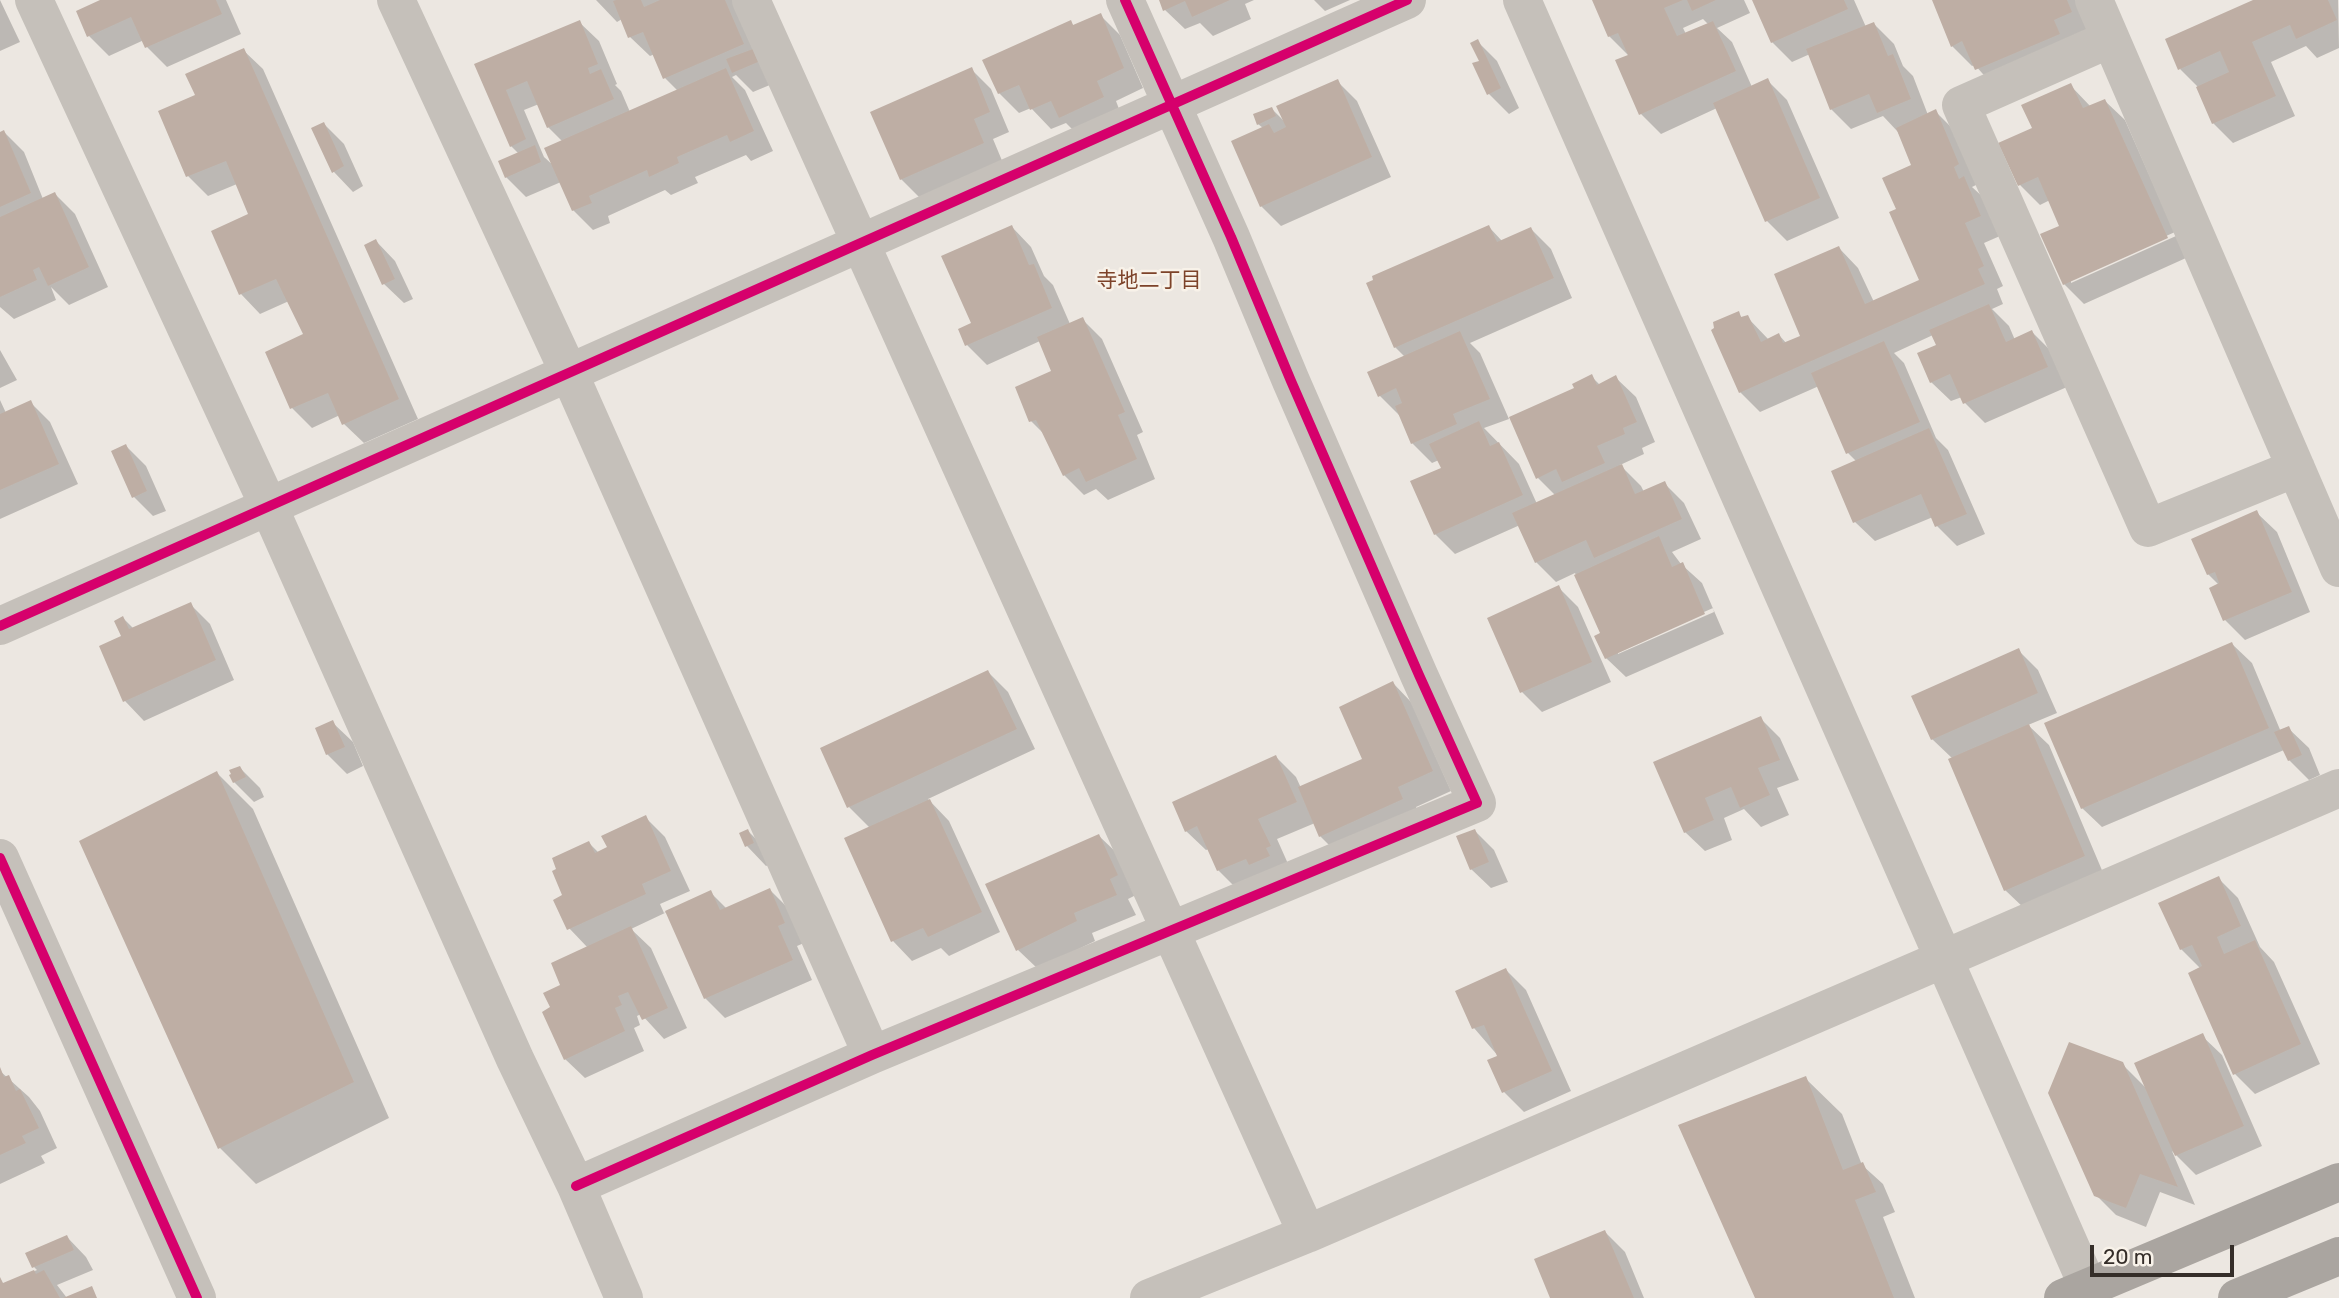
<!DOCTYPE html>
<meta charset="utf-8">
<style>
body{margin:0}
#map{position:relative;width:2339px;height:1298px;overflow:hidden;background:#ece7e1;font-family:Rubik,sans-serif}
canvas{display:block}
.scale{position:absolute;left:2090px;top:1245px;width:144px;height:32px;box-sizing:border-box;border:4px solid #352e29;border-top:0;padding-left:9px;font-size:21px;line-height:24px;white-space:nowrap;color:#352e29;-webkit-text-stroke:5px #f8f2e9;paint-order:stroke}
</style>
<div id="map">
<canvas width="2339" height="1298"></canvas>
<div class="scale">20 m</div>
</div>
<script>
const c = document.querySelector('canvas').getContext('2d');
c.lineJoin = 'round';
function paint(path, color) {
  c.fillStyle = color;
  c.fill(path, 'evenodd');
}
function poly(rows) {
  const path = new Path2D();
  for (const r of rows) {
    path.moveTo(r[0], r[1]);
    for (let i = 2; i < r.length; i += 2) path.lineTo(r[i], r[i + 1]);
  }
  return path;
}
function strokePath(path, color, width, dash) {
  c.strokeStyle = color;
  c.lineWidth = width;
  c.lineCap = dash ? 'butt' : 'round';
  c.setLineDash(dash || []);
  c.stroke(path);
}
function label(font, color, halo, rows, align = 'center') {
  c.font = font + ' Rubik,"Noto Sans JP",sans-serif';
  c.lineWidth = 5;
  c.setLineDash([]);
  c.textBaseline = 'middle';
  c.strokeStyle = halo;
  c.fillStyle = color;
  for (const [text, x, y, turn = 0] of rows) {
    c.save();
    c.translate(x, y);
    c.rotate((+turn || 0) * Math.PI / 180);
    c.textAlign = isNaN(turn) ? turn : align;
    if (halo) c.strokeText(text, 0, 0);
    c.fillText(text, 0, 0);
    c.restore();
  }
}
paint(poly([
 [0,0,20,42,0,51],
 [104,0,226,0,241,34,167,67,147,47,144,40,109,56,89,36],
 [596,0,735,0,777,82,753,92,736,75,732,77,745,90,773,151,751,161,746,155,695,177,698,183,671,195,665,190,608,216,610,223,593,230,573,210,561,182,526,197,506,177,519,154,511,146,477,65,579,22,599,41,617,84,615,85,621,91,630,112,678,91,665,78,655,54,650,56,630,37,622,19,617,22],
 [539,104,548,127,563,142,554,166,544,157,524,110],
 [1160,0,1254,0,1245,4,1251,19,1213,36,1200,23,1185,29,1165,10],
 [1314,0,1350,0,1325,11],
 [1594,0,1744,0,1750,13,1717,28,1732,42,1752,87,1767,80,1787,100,1839,218,1787,241,1767,221,1717,108,1661,134,1641,114,1629,56,1609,36],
 [1703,19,1708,24,1686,34,1683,28],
 [1754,0,1854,0,1866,27,1874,24,1894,44,1903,66,1913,76,1928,115,1935,111,1955,131,1978,184,1972,187,1984,198,2000,236,1984,243,2003,286,1997,289,2003,304,1992,309,2009,326,2015,340,2032,332,2052,352,2067,387,1985,423,1965,403,1962,397,1951,401,1931,382,1938,346,1933,335,1894,353,1904,363,1936,438,1948,450,1985,534,1957,546,1937,526,1933,517,1875,541,1855,522,1856,461,1848,453,1819,386,1760,412,1740,392,1713,331,1738,313,1743,319,1747,317,1769,340,1779,335,1787,344,1803,337,1839,248,1858,268,1874,302,1922,281,1898,210,1914,166,1898,132,1883,116,1851,129,1831,109,1810,54,1792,62,1772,42],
 [1934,0,2076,0,2091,32,1996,89,1975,65,1972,66,1952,46],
 [2258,0,2338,0,2339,48,2317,58,2306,46,2271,62,2295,116,2233,143,2213,123,2197,86,2180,69],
 [1100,15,1120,35,1143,88,1116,101,1122,117,1080,137,1066,123,1051,129,1031,108,1019,113,999,93,1070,22,1074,26],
 [1477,41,1497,61,1519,108,1509,114,1489,94],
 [243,50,263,69,418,419,364,443,344,424,340,415,312,428,292,408,305,335,289,301,260,314,241,294,250,215,237,184,208,196,188,176,197,96],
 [971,69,991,89,1009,132,993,139,1003,163,921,199,901,179],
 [1337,81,1357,101,1391,177,1281,226,1261,206,1263,128,1258,124,1272,109,1285,122],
 [2070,85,2091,107,2105,101,2125,120,2186,258,2084,304,2064,284,2062,227,2050,200,2040,205,2020,185,2034,129],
 [2175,232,2176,236,2071,283,2071,279],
 [324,124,344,144,363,186,353,192,334,172,314,129],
 [4,132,24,152,43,199,55,194,75,214,108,287,69,305,51,287,56,300,14,319,0,307,0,134],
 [1012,227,1031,247,1044,276,1053,285,1070,324,1082,319,1102,339,1143,432,1137,435,1155,479,1108,500,1096,489,1084,495,1064,475,1046,436,1031,421,1054,372,1040,341,987,365,967,345,973,324],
 [1489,227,1502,241,1531,229,1551,249,1572,298,1470,343,1480,353,1509,419,1484,428,1519,464,1537,504,1556,496,1538,478,1576,389,1591,376,1600,385,1616,378,1636,397,1655,442,1642,448,1644,454,1620,465,1641,486,1644,492,1664,483,1684,503,1701,539,1672,552,1681,564,1702,583,1724,634,1626,677,1606,658,1602,633,1575,573,1556,582,1536,562,1520,525,1455,554,1435,534,1443,469,1439,460,1432,463,1412,443,1400,416,1380,396,1370,373,1405,357,1395,347],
 [1713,608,1714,612,1618,654,1618,650],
 [376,241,395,261,413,299,404,303,384,284],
 [0,350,17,380,0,388],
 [0,400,6,413,30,402,50,422,78,484,0,519],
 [126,446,146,466,166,511,153,516,134,497],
 [2257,513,2277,532,2310,612,2245,640,2225,620,2219,585,2208,574],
 [1558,587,1578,607,1611,682,1542,712,1522,692,1489,618],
 [190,604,210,624,234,680,144,721,125,701,123,618,134,629],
 [2232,644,2252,663,2281,732,2289,729,2309,748,2320,775,2309,780,2289,760,2284,750,2102,827,2082,808],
 [2018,650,2038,670,2057,713,2028,725,2049,745,2104,875,2025,909,2005,890,1953,759,1932,739],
 [988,672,1008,692,1035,749,928,799,949,821,1000,932,949,956,941,948,912,961,893,941,870,828,849,807],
 [1393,683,1412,703,1451,791,1416,807,1422,819,1340,856,1320,836,1315,823,1277,839,1289,866,1238,890,1218,870,1209,849,1206,850,1186,831,1276,757,1296,777,1301,788,1364,759],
 [1760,718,1780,738,1799,780,1777,788,1789,815,1761,827,1744,809,1724,818,1732,840,1705,851,1685,832,1656,763],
 [333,723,353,742,363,766,347,774,327,754],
 [240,768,260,788,264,797,254,802,234,782],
 [217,773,253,809,389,1118,256,1184,220,1148],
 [645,817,665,837,690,891,660,904,664,913,710,892,727,909,770,890,790,910,804,943,797,946,812,980,725,1018,705,998,667,912,631,929,651,948,687,1028,664,1039,641,1014,637,1016,640,1025,634,1028,644,1051,585,1078,565,1059,553,1008,562,985,588,948,569,928,564,896,589,843,599,853,610,848],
 [748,831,767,850,773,863,766,866,747,846],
 [1475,831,1494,850,1508,882,1491,888,1471,869],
 [1099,836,1119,855,1136,895,1128,899,1136,915,1092,933,1095,941,1038,969,1018,950],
 [2218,878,2238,898,2260,947,2274,962,2320,1064,2255,1094,2235,1074,2201,969,2181,949],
 [1506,970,1526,990,1571,1091,1524,1112,1504,1092,1499,1057,1474,1028],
 [2202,1036,2222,1055,2262,1146,2196,1175,2172,1151,2195,1205,2160,1192,2146,1227,2116,1215,2096,1195,2122,1064,2146,1088],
 [0,1071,29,1097,40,1111,57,1148,41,1156,45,1163,0,1184],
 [1805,1078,1842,1114,1862,1165,1883,1184,1895,1212,1883,1217,1915,1298,1757,1298],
 [1605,1232,1625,1252,1644,1298,1552,1298],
 [67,1237,86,1257,93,1270,57,1285,67,1298,0,1298,0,1282,4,1285,37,1270,34,1267]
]), '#0003');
paint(poly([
 [100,0,216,0,222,14,145,48,131,17,87,37,76,11],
 [616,0,641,0,644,7,660,0,725,0,744,44,663,79,643,32,628,38,613,1],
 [1159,0,1230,0,1192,17,1185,1,1163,11],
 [1592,0,1683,0,1664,8,1677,36,1713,21,1736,71,1639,115,1615,60,1628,55,1618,33,1608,37],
 [1687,0,1716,0,1692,11],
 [1752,0,1844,0,1848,9,1771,43],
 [1932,0,2067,0,2072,12,2054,20,2060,34,1975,70,1962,41,1951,47],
 [2253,0,2328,0,2337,20,2296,39,2290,25,2252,42,2276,96,2212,124,2196,87,2229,72,2220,51,2178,70,2165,39],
 [1101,13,1124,68,1097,81,1104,97,1059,118,1051,101,1030,110,1019,85,998,94,982,60,1071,20,1073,25],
 [580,20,598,64,588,68,590,74,601,69,614,99,547,128,527,81,506,90,526,139,510,147,474,64],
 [1874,22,1888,56,1893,54,1911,99,1877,113,1869,94,1830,110,1806,49],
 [1478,39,1501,88,1487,95,1472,63,1479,61,1470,43],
 [244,48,399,399,342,425,328,393,290,409,265,352,303,334,276,279,239,295,211,231,248,214,226,161,186,177,158,111,195,95,185,74],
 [753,49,758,62,732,73,726,59],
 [972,67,990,112,974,119,984,143,900,180,870,112],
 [726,68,754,131,730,142,727,135,677,157,679,163,649,177,647,170,589,196,592,203,572,211,544,148],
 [1768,78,1820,198,1765,222,1713,103],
 [1338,79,1372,157,1260,207,1231,141,1269,124,1274,133,1286,127,1276,106],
 [2071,83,2083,108,2105,99,2168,238,2063,285,2040,234,2059,226,2038,177,2018,186,1998,143,2032,128,2021,105],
 [1272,107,1276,116,1257,125,1253,114],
 [1936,109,1959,164,1954,167,1959,179,1964,176,1981,216,1965,223,1984,266,1978,269,1985,284,1739,393,1711,330,1714,328,1713,322,1739,311,1741,317,1748,315,1761,342,1779,333,1783,343,1800,336,1774,274,1839,246,1865,304,1919,280,1889,212,1896,209,1882,178,1911,165,1896,128],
 [324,122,344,166,332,173,311,128],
 [4,130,31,193,0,207,0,132],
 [535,145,541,162,505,178,498,161],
 [55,192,89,267,48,286,39,267,33,270,37,280,0,297,0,217],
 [1012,225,1029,265,1034,264,1052,308,965,346,958,329,971,323,941,256],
 [1489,225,1497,242,1531,227,1554,278,1394,348,1366,283,1373,280,1372,276],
 [376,239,395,279,382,285,364,245],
 [1989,304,2006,342,2032,330,2048,367,1963,404,1950,374,1930,383,1917,353,1936,345,1929,330],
 [1083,317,1125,412,1118,415,1137,459,1086,482,1079,468,1063,476,1036,420,1029,422,1015,387,1051,371,1037,337],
 [1460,331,1490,399,1453,414,1457,424,1411,444,1395,406,1402,403,1396,388,1378,397,1367,372],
 [1884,341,1920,422,1846,454,1811,373],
 [1592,374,1597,385,1616,375,1637,422,1623,428,1625,434,1597,446,1605,463,1562,482,1556,469,1536,479,1509,417,1574,388,1572,384],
 [31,400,59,464,0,490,0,414],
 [1479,421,1490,446,1499,442,1523,495,1434,535,1410,481,1441,468,1429,444],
 [1929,428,1967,514,1935,527,1921,494,1853,523,1831,471],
 [126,444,147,491,132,498,111,451],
 [1622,464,1635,494,1665,481,1682,519,1594,558,1586,540,1535,563,1512,513],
 [2257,510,2292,592,2223,621,2209,588,2219,583,2215,572,2207,575,2191,539],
 [1659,536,1672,567,1683,562,1705,614,1605,659,1594,636,1600,633,1574,575],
 [1559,585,1592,662,1520,693,1487,618],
 [191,602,216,660,123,702,99,646,121,636,114,621,123,616,129,629],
 [2232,642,2269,728,2081,809,2044,723],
 [2019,648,2038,693,1931,740,1911,696],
 [988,670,1017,729,847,808,820,748],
 [1393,681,1433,771,1398,787,1403,799,1319,837,1298,787,1362,759,1339,707],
 [1761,716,1780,760,1758,768,1770,795,1740,808,1731,787,1705,798,1714,820,1684,833,1653,762],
 [333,720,345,747,326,755,315,728],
 [2029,724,2085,856,2004,891,1948,759],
 [2289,726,2302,755,2288,761,2274,732],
 [1276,755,1297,802,1258,819,1271,846,1266,848,1270,856,1249,865,1246,859,1217,871,1197,826,1185,832,1172,802],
 [240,766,246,777,233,783,229,775,231,774,229,770],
 [217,771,354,1082,218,1149,79,841],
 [930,799,982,912,928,937,923,928,891,942,844,838],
 [646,815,671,871,642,884,646,894,567,930,553,900,562,895,552,871,556,869,552,858,589,841,595,853,607,847,601,836],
 [748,829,754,843,745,847,739,833],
 [1475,829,1489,862,1470,870,1456,836],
 [1099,834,1118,875,1110,879,1117,895,1074,913,1077,921,1016,951,985,884],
 [2219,876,2241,926,2217,937,2224,954,2255,940,2301,1044,2233,1075,2188,973,2202,966,2192,945,2180,950,2158,903],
 [770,888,785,923,778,926,793,960,704,999,665,911,711,890,720,910],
 [631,926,668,1008,642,1020,628,992,618,996,622,1005,615,1008,625,1031,564,1060,542,1012,550,1007,543,993,560,985,551,963],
 [1506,968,1552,1071,1502,1093,1487,1060,1497,1056,1484,1025,1472,1029,1455,991],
 [2203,1033,2244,1126,2175,1156,2134,1063],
 [2069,1042,2123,1062,2178,1187,2140,1174,2126,1208,2094,1196,2048,1093],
 [0,1067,4,1077,9,1075,16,1091,20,1089,39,1128,22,1136,26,1143,0,1155],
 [1806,1076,1843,1170,1863,1162,1876,1192,1855,1200,1894,1298,1755,1298,1678,1125],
 [1605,1230,1634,1298,1550,1298,1534,1259],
 [67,1235,74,1250,32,1268,25,1253],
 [34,1270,36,1274,44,1270,60,1298,0,1298,0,1277,3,1283],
 [92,1286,97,1298,63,1298]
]), '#beaea4');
strokePath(poly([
 [34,0,269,507,515,1059,576,1186,624,1298],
 [396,0,569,373,872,1055],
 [751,0,1307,1234],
 [1522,0,2093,1298],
 [2094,0,2339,568],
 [2110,39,1961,105,2148,528,2296,468],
 [0,626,1407,0],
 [576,1186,872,1055,1477,803,1419,675,1291,381,1231,237,1125,0],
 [1149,1298,1307,1234,2339,788]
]), '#c5c0ba', 38);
strokePath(poly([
 [0,858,197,1298]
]), '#c5c0ba', 38);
strokePath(poly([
 [2063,1298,2339,1182],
 [2237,1298,2339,1256]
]), '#aaa5a0', 38);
strokePath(poly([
 [0,626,1407,0],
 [0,858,197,1298],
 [576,1186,872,1055,1477,803,1419,675,1291,381,1231,237,1125,0]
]), '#d6006c', 10);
label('21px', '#7d432a', '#f8f2e9', [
 ["寺地二丁目",1149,281]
]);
</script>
